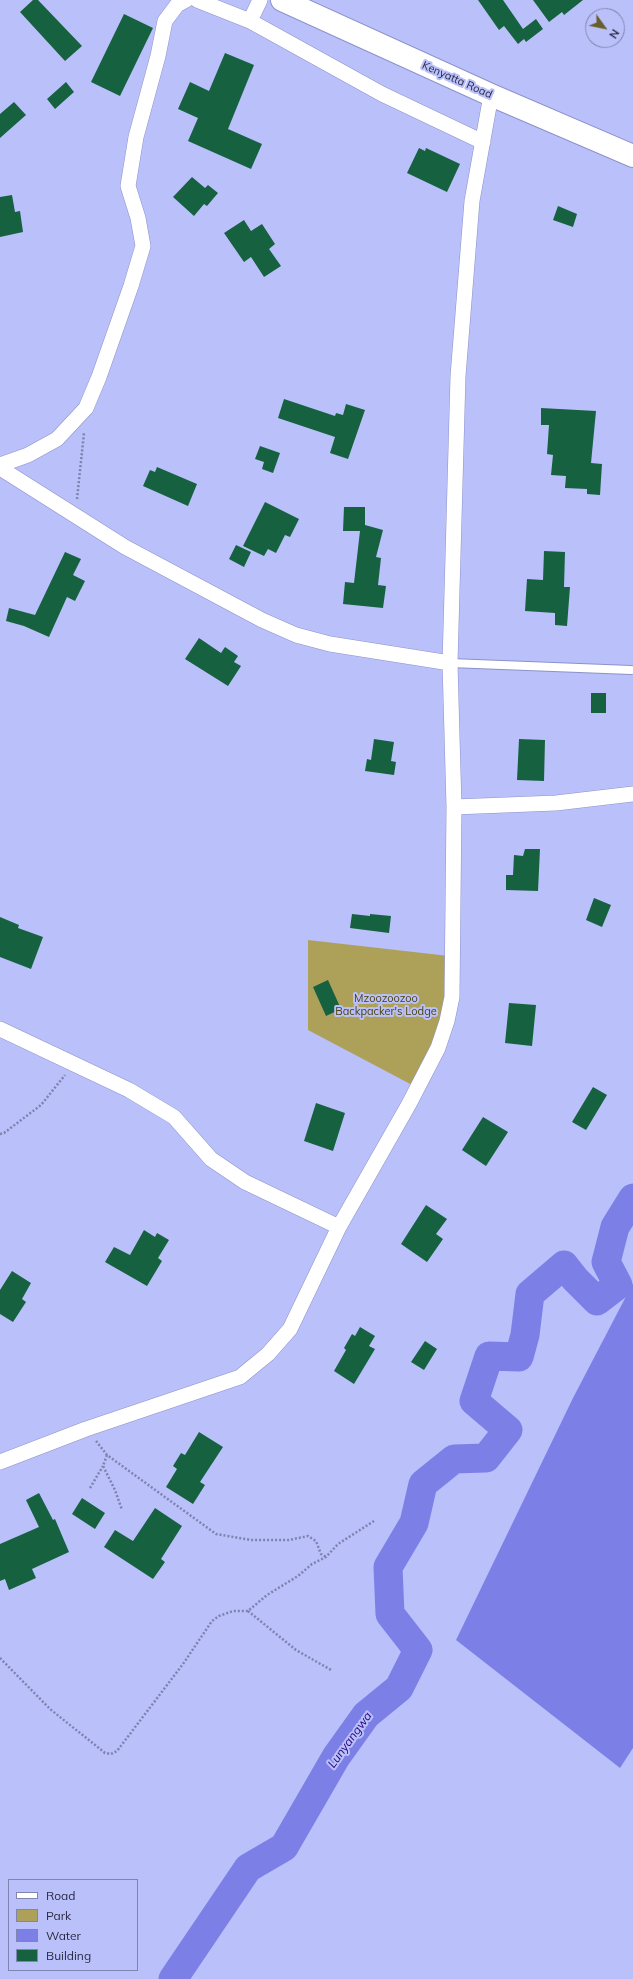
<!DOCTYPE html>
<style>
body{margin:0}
#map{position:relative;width:633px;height:1979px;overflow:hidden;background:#bac0fa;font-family:Mulish,sans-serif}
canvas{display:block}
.legend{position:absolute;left:8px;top:1879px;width:130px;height:92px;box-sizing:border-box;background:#bac0fa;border:1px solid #8084b0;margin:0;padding:5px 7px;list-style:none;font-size:12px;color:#282a41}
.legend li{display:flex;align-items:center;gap:8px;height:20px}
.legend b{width:20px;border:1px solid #8084b0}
.north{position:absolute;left:585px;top:8px;width:40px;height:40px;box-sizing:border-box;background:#bac0fa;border:1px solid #8084b0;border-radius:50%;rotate:123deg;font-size:11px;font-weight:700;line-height:16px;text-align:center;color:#282a41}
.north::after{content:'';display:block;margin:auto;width:14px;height:18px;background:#675e2a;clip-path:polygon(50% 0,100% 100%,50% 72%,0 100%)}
</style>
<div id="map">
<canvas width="633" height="1979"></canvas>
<ul class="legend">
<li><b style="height:5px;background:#fff"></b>Road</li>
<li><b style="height:11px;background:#ada15a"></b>Park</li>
<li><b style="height:11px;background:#7c80e6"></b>Water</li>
<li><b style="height:11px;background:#166140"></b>Building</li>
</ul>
<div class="north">N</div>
</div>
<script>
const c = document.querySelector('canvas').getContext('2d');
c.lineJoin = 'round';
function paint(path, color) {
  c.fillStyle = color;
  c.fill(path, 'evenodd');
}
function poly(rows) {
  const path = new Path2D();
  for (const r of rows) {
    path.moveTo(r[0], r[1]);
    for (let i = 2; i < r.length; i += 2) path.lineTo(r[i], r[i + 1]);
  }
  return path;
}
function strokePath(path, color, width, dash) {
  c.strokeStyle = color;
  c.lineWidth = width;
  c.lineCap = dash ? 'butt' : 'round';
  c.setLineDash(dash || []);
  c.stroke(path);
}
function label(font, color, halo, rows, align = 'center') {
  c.font = font + ' Mulish,sans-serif';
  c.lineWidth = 4;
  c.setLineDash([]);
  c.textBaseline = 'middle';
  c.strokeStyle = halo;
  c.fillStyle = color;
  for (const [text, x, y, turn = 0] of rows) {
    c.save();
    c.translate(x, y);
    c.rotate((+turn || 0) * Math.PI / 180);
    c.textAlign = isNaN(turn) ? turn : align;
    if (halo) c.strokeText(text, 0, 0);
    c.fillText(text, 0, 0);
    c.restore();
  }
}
paint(poly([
 [308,940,449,956,447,1005,414,1086,308,1030]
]), '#ada15a');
paint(poly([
 [633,1283,633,1748,620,1768,456,1640,573,1398]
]), '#7c80e6');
strokePath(poly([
 [173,1979,248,1868,284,1847,336,1757,366,1715,399,1688,418,1650,390,1614,388,1567,414,1523,423,1484,454,1459,486,1458,508,1430,474,1401,489,1356,519,1357,525,1335,530,1294,564,1265,575,1279,597,1301,618,1285,606,1262,615,1227,633,1198]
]), '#7c80e6', 29);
paint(poly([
 [33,0,38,0,82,46,65,61,20,12],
 [478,0,503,0,523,29,536,19,543,29,526,42,524,39,518,44,504,26,499,30],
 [533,0,583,0,564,15,562,12,549,22],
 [124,14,153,28,120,96,91,82],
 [225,53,254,65,228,129,262,144,251,169,188,141,198,118,178,109,190,82,209,91],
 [66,82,74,92,55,109,47,99],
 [14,102,26,115,0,138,0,114],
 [419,148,425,151,426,148,460,164,447,192,407,173],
 [192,177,205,188,208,185,218,193,207,206,204,204,194,216,173,197],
 [12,195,15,212,20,211,23,232,0,237,0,197],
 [558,206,577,214,573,227,553,220],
 [244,220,251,231,262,224,275,244,269,249,281,266,264,277,251,257,244,262,224,233],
 [284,399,335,416,336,413,343,415,346,404,365,410,348,459,330,453,335,437,278,418],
 [541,408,596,411,591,463,602,464,600,495,587,494,587,489,565,488,566,476,551,475,553,455,547,454,549,425,541,425],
 [260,446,280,453,273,473,262,469,264,462,255,459],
 [157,467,197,484,188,506,143,486,150,470,155,472],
 [265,502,299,519,290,537,285,535,276,553,268,549,264,556,243,546],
 [344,507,365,507,365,525,383,530,376,557,381,558,378,585,386,586,383,608,343,604,345,582,354,583,360,531,343,531],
 [236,545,251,552,244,567,229,559],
 [544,551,565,552,564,587,570,587,567,626,555,625,555,613,525,611,527,579,543,580],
 [65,552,81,559,73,575,85,581,75,601,67,597,49,637,24,626,6,621,9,608,35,615],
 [199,638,221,653,225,647,238,656,234,662,241,666,228,686,185,659],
 [591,693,606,693,606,713,591,713],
 [374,739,394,742,391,761,396,762,394,775,365,771,367,759,371,760],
 [519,739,545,740,544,781,517,780],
 [525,849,540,849,538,891,506,890,506,875,513,875,514,855,523,856],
 [594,898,611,905,602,927,586,920],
 [352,914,370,916,370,914,391,916,389,933,350,928],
 [0,917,19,925,18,928,43,937,31,969,0,957],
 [328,980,341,1009,326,1016,313,987],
 [509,1003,536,1005,532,1046,505,1043],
 [593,1087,607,1095,586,1130,572,1122],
 [316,1103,345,1113,333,1151,304,1141],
 [483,1117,508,1132,486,1166,462,1150],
 [426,1205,447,1219,436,1234,443,1239,427,1262,401,1244],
 [144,1230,155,1237,157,1233,169,1240,158,1258,162,1261,147,1286,105,1262,114,1247,130,1255],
 [12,1271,31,1283,22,1299,26,1302,13,1322,0,1314,0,1290],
 [360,1327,375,1336,369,1346,375,1349,354,1384,334,1371,346,1350,344,1348,352,1334,355,1336],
 [425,1341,437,1349,424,1370,411,1362],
 [199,1432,223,1447,200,1482,205,1485,193,1504,166,1487,177,1469,173,1466,181,1453,185,1455],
 [39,1493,53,1520,55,1519,69,1552,32,1569,36,1578,9,1590,5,1579,0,1581,0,1544,39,1527,26,1500],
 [82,1498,105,1513,95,1529,72,1514],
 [155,1508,182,1526,161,1559,165,1562,153,1579,104,1547,115,1530,133,1541]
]), '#166140');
const lane = poly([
 [450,663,631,670]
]);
const street = poly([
 [197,0,250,21,260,0],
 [250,21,382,94,483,142],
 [0,465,28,455,57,439,86,408,99,377,131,286,143,246,138,218,128,186,136,137,158,56,165,21,177,5,186,0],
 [0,468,125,547,262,620,296,635,330,644,450,663],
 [454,807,556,803,633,794],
 [0,1029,129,1090,174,1117,211,1159,245,1182,339,1227],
 [0,1462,86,1429,240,1377,268,1354,290,1329,339,1227,409,1104,438,1048,447,1021,452,997,454,807,450,663,458,376,472,201,491,95]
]);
const secondary = poly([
 [282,0,491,95,633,156]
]);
strokePath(lane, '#8c92c9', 10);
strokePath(street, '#8c92c9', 16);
strokePath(secondary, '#8c92c9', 24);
strokePath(poly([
 [77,499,84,433],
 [0,1134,4,1133,41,1105,65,1075],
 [96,1441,107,1455,216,1534,251,1540,289,1540,308,1536,316,1541,321,1554,326,1557],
 [107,1455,103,1466,115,1490,122,1510],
 [90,1488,103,1466],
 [248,1611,296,1650,331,1670],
 [0,1658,50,1709,105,1753,111,1754,117,1751,183,1664,212,1621,219,1616,233,1611,248,1611,267,1595,298,1576,312,1564,326,1557,338,1544,374,1521]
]), '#7e82ae', 2.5, [2, 2]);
strokePath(lane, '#fff', 8);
strokePath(street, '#fff', 15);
strokePath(secondary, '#fff', 22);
label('11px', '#282a41', '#bac0fa', [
 ["Kenyatta Road",457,80,24]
]);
label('11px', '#4a4109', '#bac0fa', [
 ["Mzoozoozoo",386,999],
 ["Backpacker's Lodge",386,1012]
]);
label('italic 12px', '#260080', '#bac0fa', [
 ["Lunyangwa",350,1740,-54]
]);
</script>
